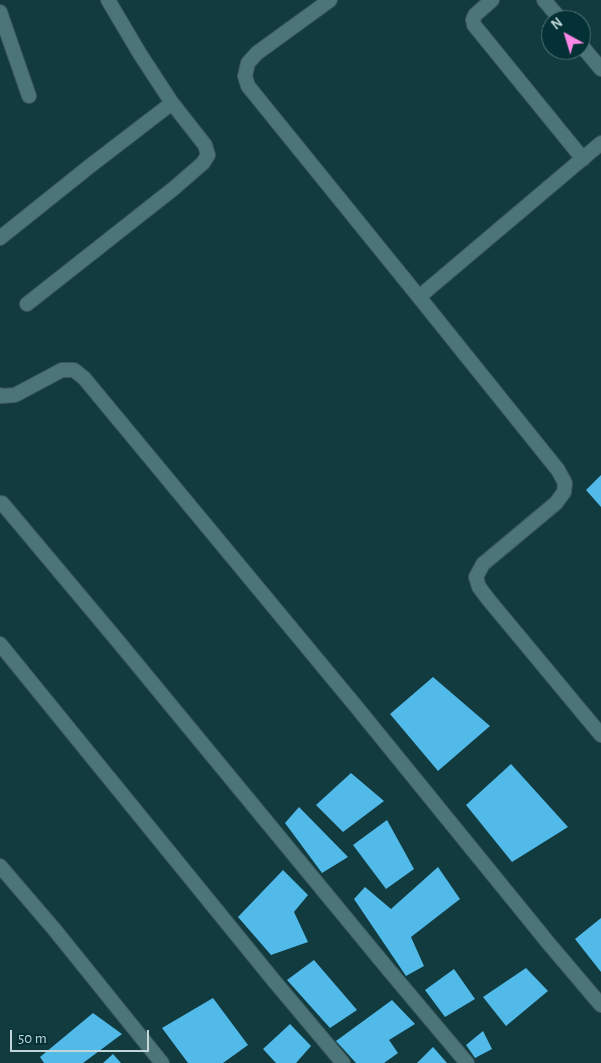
<!DOCTYPE html>
<style>
body{margin:0}
#map{position:relative;width:601px;height:1063px;overflow:hidden;background:#113b3f;font-family:"Alegreya Sans",sans-serif}
canvas{display:block}
.north{position:absolute;left:541px;top:10px;width:50px;height:50px;box-sizing:border-box;background:#043135;border:1px solid #507376;border-radius:50%;rotate:321deg;font-size:14px;font-weight:700;line-height:20px;text-align:center;color:#c1d6d8}
.north::after{content:'';display:block;margin:auto;width:18px;height:22px;background:#fc86e4;clip-path:polygon(50% 0,100% 100%,50% 72%,0 100%)}
.scale{position:absolute;left:10px;top:1030px;width:139px;height:22px;box-sizing:border-box;border:2px solid #c1d6d8;border-top:0;padding-left:6px;font-size:15px;line-height:18px;white-space:nowrap;color:#c1d6d8;-webkit-text-stroke:4px #043135;paint-order:stroke}
</style>
<div id="map">
<canvas width="601" height="1063"></canvas>
<div class="north">N</div>
<div class="scale">50 m</div>
</div>
<script>
const c = document.querySelector('canvas').getContext('2d');
c.lineJoin = 'round';
function paint(path, color) {
  c.fillStyle = color;
  c.fill(path, 'evenodd');
}
function poly(rows) {
  const path = new Path2D();
  for (const r of rows) {
    path.moveTo(r[0], r[1]);
    for (let i = 2; i < r.length; i += 2) path.lineTo(r[i], r[i + 1]);
  }
  return path;
}
function strokePath(path, color, width, dash) {
  c.strokeStyle = color;
  c.lineWidth = width;
  c.lineCap = dash ? 'butt' : 'round';
  c.setLineDash(dash || []);
  c.stroke(path);
}
paint(poly([
 [601,475,601,507,586,490],
 [433,677,490,726,438,771,390,714],
 [511,764,568,827,512,862,466,805],
 [351,773,384,801,343,832,316,805],
 [299,807,348,857,322,873,285,823],
 [387,820,414,869,386,889,353,845],
 [438,867,460,899,411,937,424,966,406,976,354,899,365,887,391,909],
 [283,870,308,895,294,912,308,942,271,955,238,917],
 [601,918,601,972,575,939],
 [314,960,357,1010,330,1028,287,980],
 [526,968,548,991,506,1026,483,997],
 [454,969,475,999,445,1017,425,990],
 [213,998,248,1045,223,1063,188,1063,162,1028],
 [392,1000,415,1024,389,1040,398,1053,384,1063,356,1063,336,1041],
 [93,1013,122,1034,83,1063,44,1063,40,1057],
 [290,1024,311,1046,296,1063,276,1063,263,1049],
 [483,1031,492,1049,475,1058,466,1045],
 [433,1047,447,1063,417,1063],
 [113,1054,121,1063,103,1063]
]), '#51bae9');
const minor = poly([
 [330,0,257,53,248,63,245,76,248,86,419,297,558,470,565,483,564,492,556,503,483,564,476,577,479,587,488,599,601,735],
 [492,0,475,15,473,20,474,25,583,159],
 [544,0,561,20],
 [0,12,29,96],
 [581,45,601,69],
 [0,238,90,166,172,103],
 [419,297,601,143],
 [27,304,173,189,203,163,208,155,205,145,172,103,140,54,108,0],
 [0,395,2,396,15,395,62,370,74,370,84,378,359,710,550,945,601,1005],
 [2,503,117,640,388,969,467,1063],
 [0,644,275,982,343,1063],
 [0,866,54,929,162,1063]
]);
strokePath(minor, '#3b575a', 16);
strokePath(minor, '#4c7579', 14);
</script>
